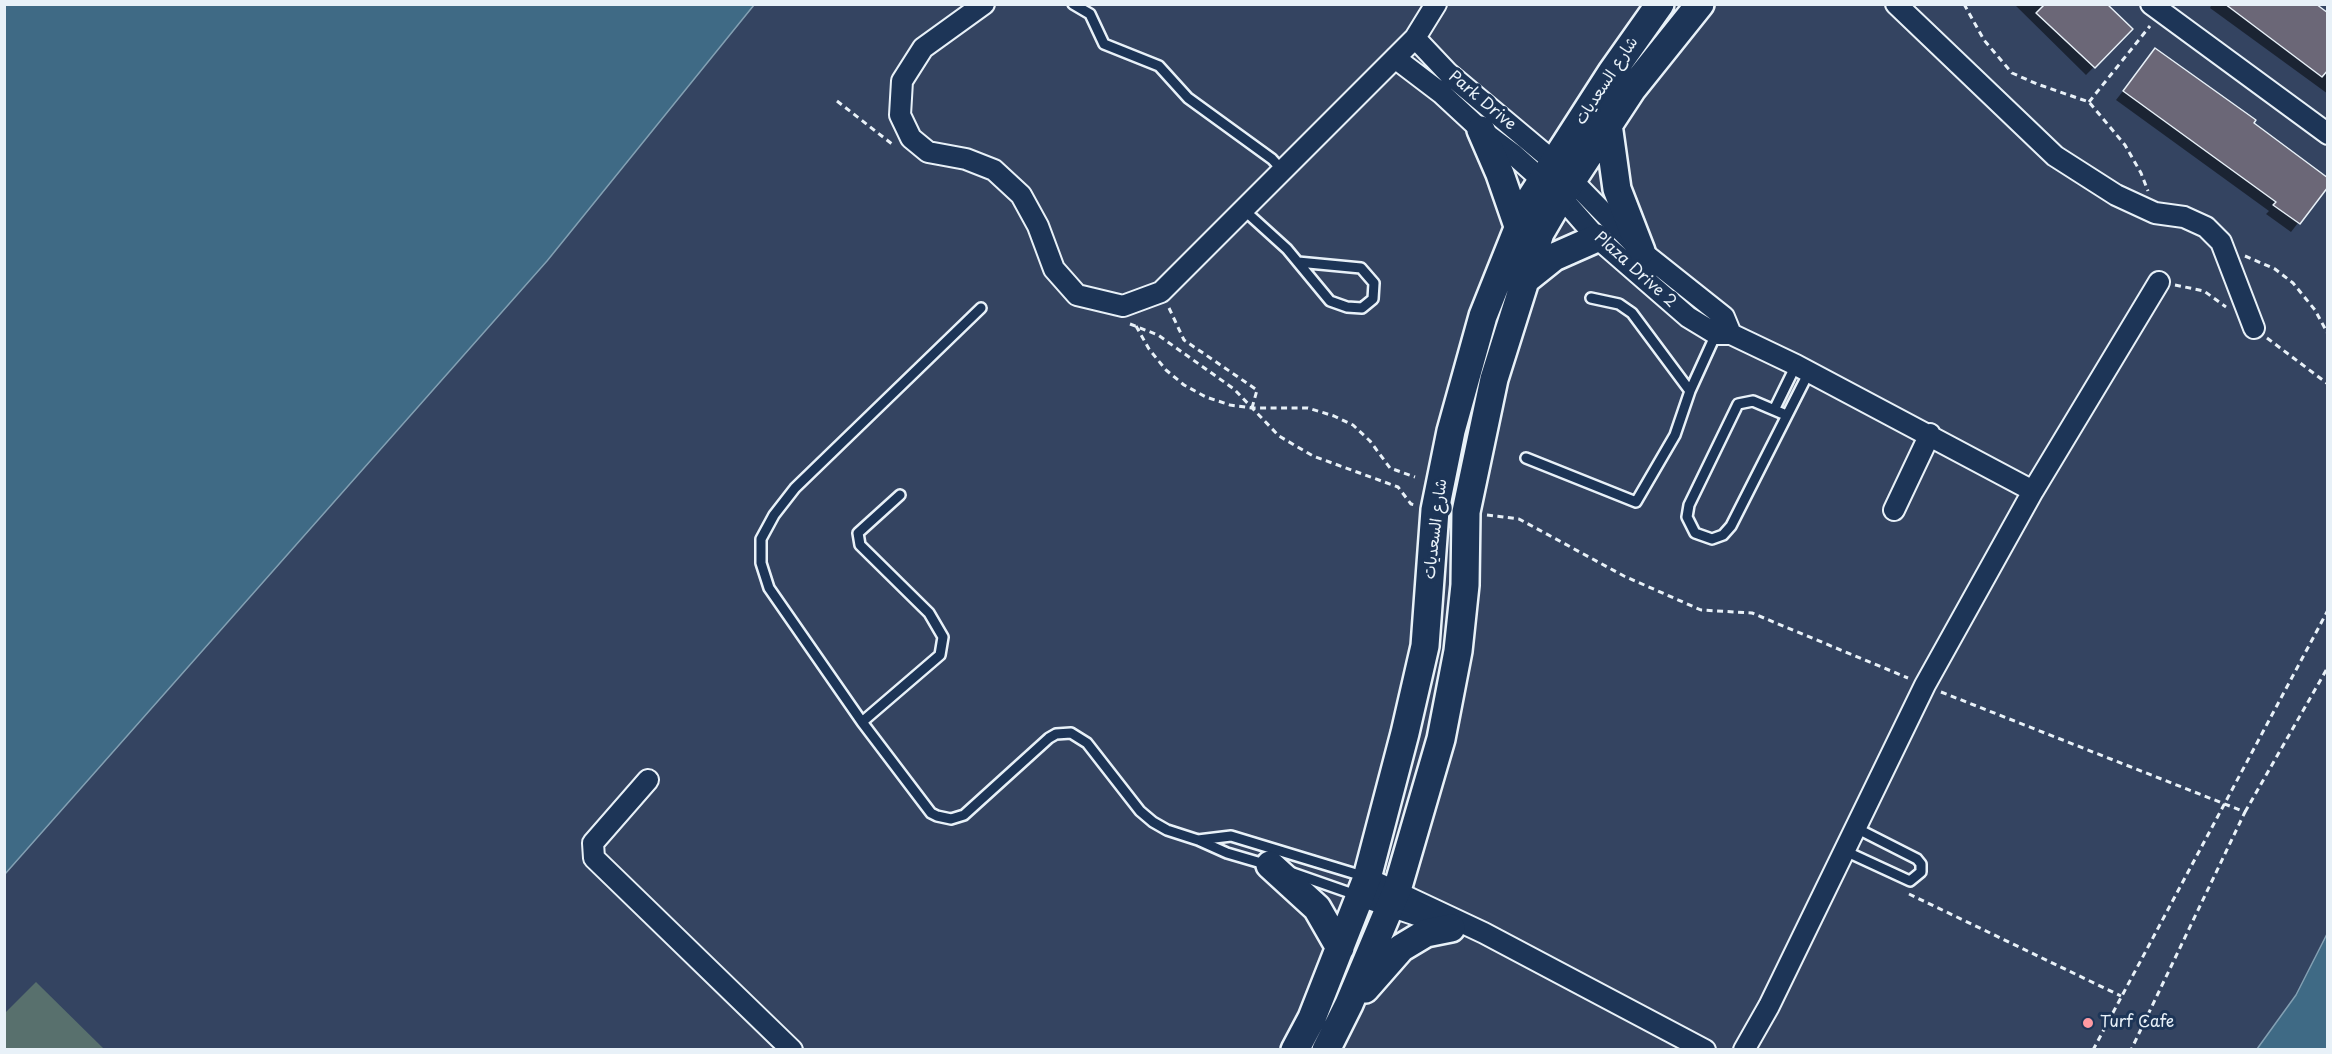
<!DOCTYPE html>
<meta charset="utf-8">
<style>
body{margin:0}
#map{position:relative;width:2332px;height:1054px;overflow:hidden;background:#344461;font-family:"Playpen Sans",sans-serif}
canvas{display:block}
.frame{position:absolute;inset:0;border:6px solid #e8f1f8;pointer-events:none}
</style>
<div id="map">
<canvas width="2332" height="1054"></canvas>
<div class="frame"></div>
</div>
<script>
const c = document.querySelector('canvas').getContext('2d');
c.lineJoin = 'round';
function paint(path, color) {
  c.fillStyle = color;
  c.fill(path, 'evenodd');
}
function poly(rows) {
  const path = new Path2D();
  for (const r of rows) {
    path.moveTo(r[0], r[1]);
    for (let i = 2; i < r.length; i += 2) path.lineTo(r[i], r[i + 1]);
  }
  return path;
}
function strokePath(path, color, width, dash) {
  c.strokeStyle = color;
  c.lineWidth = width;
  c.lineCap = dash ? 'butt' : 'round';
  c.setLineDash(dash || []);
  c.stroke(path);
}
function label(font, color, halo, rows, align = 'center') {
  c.font = font + ' "Playpen Sans","Playpen Sans Arabic",sans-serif';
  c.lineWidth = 6;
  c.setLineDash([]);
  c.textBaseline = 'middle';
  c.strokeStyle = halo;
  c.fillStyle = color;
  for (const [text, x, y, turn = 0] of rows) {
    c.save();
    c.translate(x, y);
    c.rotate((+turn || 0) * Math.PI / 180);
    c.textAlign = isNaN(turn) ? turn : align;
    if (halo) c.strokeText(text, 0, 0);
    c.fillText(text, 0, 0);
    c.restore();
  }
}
paint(poly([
 [36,982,104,1049,5,1049,5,1013]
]), '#58706d');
const water = poly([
 [5,4,754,5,547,261,5,874,5,4],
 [2327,934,2327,1049,2257,1049,2296,995,2327,934]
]);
paint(water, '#3f6a85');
strokePath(water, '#83a0b3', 1.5);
paint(poly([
 [2014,4,2104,4,2131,29,2086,75],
 [2212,4,2316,4,2328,13,2328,94,2210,8],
 [2155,50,2328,184,2291,232,2266,214,2269,211,2116,100]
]), '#0007');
const building = poly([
 [2045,4,2107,4,2133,29,2095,68,2036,13,2045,4],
 [2225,4,2316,4,2328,13,2328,70,2322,77,2225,4],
 [2155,48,2256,120,2254,123,2328,178,2328,187,2300,224,2273,205,2276,202,2123,91,2155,48]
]);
paint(building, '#6b6777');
strokePath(building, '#e8f1f8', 1.5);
const lane = poly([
 [1073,4,1090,14,1104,44,1159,66,1188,98,1272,159,1283,171],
 [1244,210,1287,249,1330,301,1347,307,1362,308,1373,299,1374,283,1361,268,1298,262],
 [1591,298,1619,304,1632,313,1690,391],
 [981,308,795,488,774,515,761,539,761,563,769,588,862,722,931,813,937,816,951,819,964,815,1049,738,1056,734,1071,733,1087,743,1140,811,1153,822,1167,830,1198,840,1227,853,1268,865],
 [1774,410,1796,365],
 [1786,415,1753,401,1738,404,1689,505,1687,517,1695,533,1712,539,1723,535,1731,526,1809,372],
 [1526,458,1636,502,1675,435,1690,391,1716,334],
 [862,722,940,655,943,637,929,613,860,545,858,533,900,495],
 [1198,840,1231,836,1366,877],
 [1845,851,1910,881,1921,872,1921,864,1917,859,1856,828],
 [1293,873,1356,895]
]);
const street = poly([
 [984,4,923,48,902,81,900,115,911,138,928,152,966,159,994,170,1021,195,1038,226,1054,269,1077,295,1123,306,1161,292,1415,38,1436,4],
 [1896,4,2055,156,2116,195,2155,213,2184,217,2206,227,2221,242,2254,328],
 [2151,4,2328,134],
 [1415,38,1448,73,1553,161,1641,251,1724,317,1731,334],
 [1395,58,1441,93,1481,130,1513,154,1561,197,1597,238,1688,317,1716,334,1731,334,1796,365,2033,491],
 [1894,510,1930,434],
 [648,780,593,843,594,858,792,1050],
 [1367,878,1484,933,1705,1050],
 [1360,896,1431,920],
 [1744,1050,1769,1006,1925,685,2033,491,2159,282]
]);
const secondary = poly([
 [1608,124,1617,189,1641,251],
 [1481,130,1500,174,1518,226],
 [1524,281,1554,257,1597,238],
 [1270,865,1317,908,1340,948],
 [1365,989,1401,948,1426,933,1451,928],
 [1295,1050,1312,1018,1367,878,1405,733,1425,646,1435,510,1451,431,1483,316,1529,201,1612,72,1660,4],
 [1326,1050,1349,1004,1397,890,1441,739,1458,651,1465,585,1466,512,1494,379,1540,233,1561,197,1632,89,1700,4]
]);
strokePath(lane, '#e8f1f8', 14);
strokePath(street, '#e8f1f8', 24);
strokePath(secondary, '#e8f1f8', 32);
strokePath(poly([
 [1964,4,1984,40,2012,73,2037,84,2089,102,2125,145,2141,173,2148,191],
 [837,101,892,144],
 [2089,102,2150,26],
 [2245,256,2275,269,2293,283,2315,310,2328,334],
 [2175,285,2204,291,2226,307],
 [1169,308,1184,340,1257,390,1252,408],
 [1130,324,1158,335,1234,389,1279,436,1313,456,1398,487,1411,504,1416,505],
 [1136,326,1149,349,1166,370,1184,385,1206,397,1230,405,1252,408,1308,408,1334,416,1353,425,1370,441,1390,468,1415,477],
 [2267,338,2328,384],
 [1487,515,1519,519,1624,576,1701,610,1752,613,1908,678],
 [1941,692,2245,812,2131,1050],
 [2245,812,2328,667],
 [1909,894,2121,996],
 [2093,1050,2328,610]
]), '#e8f1f8', 3, [6, 4.5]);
strokePath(lane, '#1d3557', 9);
strokePath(street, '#1d3557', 20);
strokePath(secondary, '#1d3557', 27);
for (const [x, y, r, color] of [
 [2088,1023,6,"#ff9aa2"]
]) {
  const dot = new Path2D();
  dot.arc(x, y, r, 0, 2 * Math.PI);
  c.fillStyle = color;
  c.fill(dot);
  strokePath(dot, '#1d3557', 2);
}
label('16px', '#e8f1f8', '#1d3557', [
 ["شارع السعديات",1607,81,-57],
 ["Park Drive",1482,101,40],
 ["Plaza Drive 2",1635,270,42],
 ["شارع السعديات",1436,529,-83]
]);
label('16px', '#e8f1f8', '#1d3557', [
 ["Turf Cafe",2100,1023]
], 'left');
</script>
